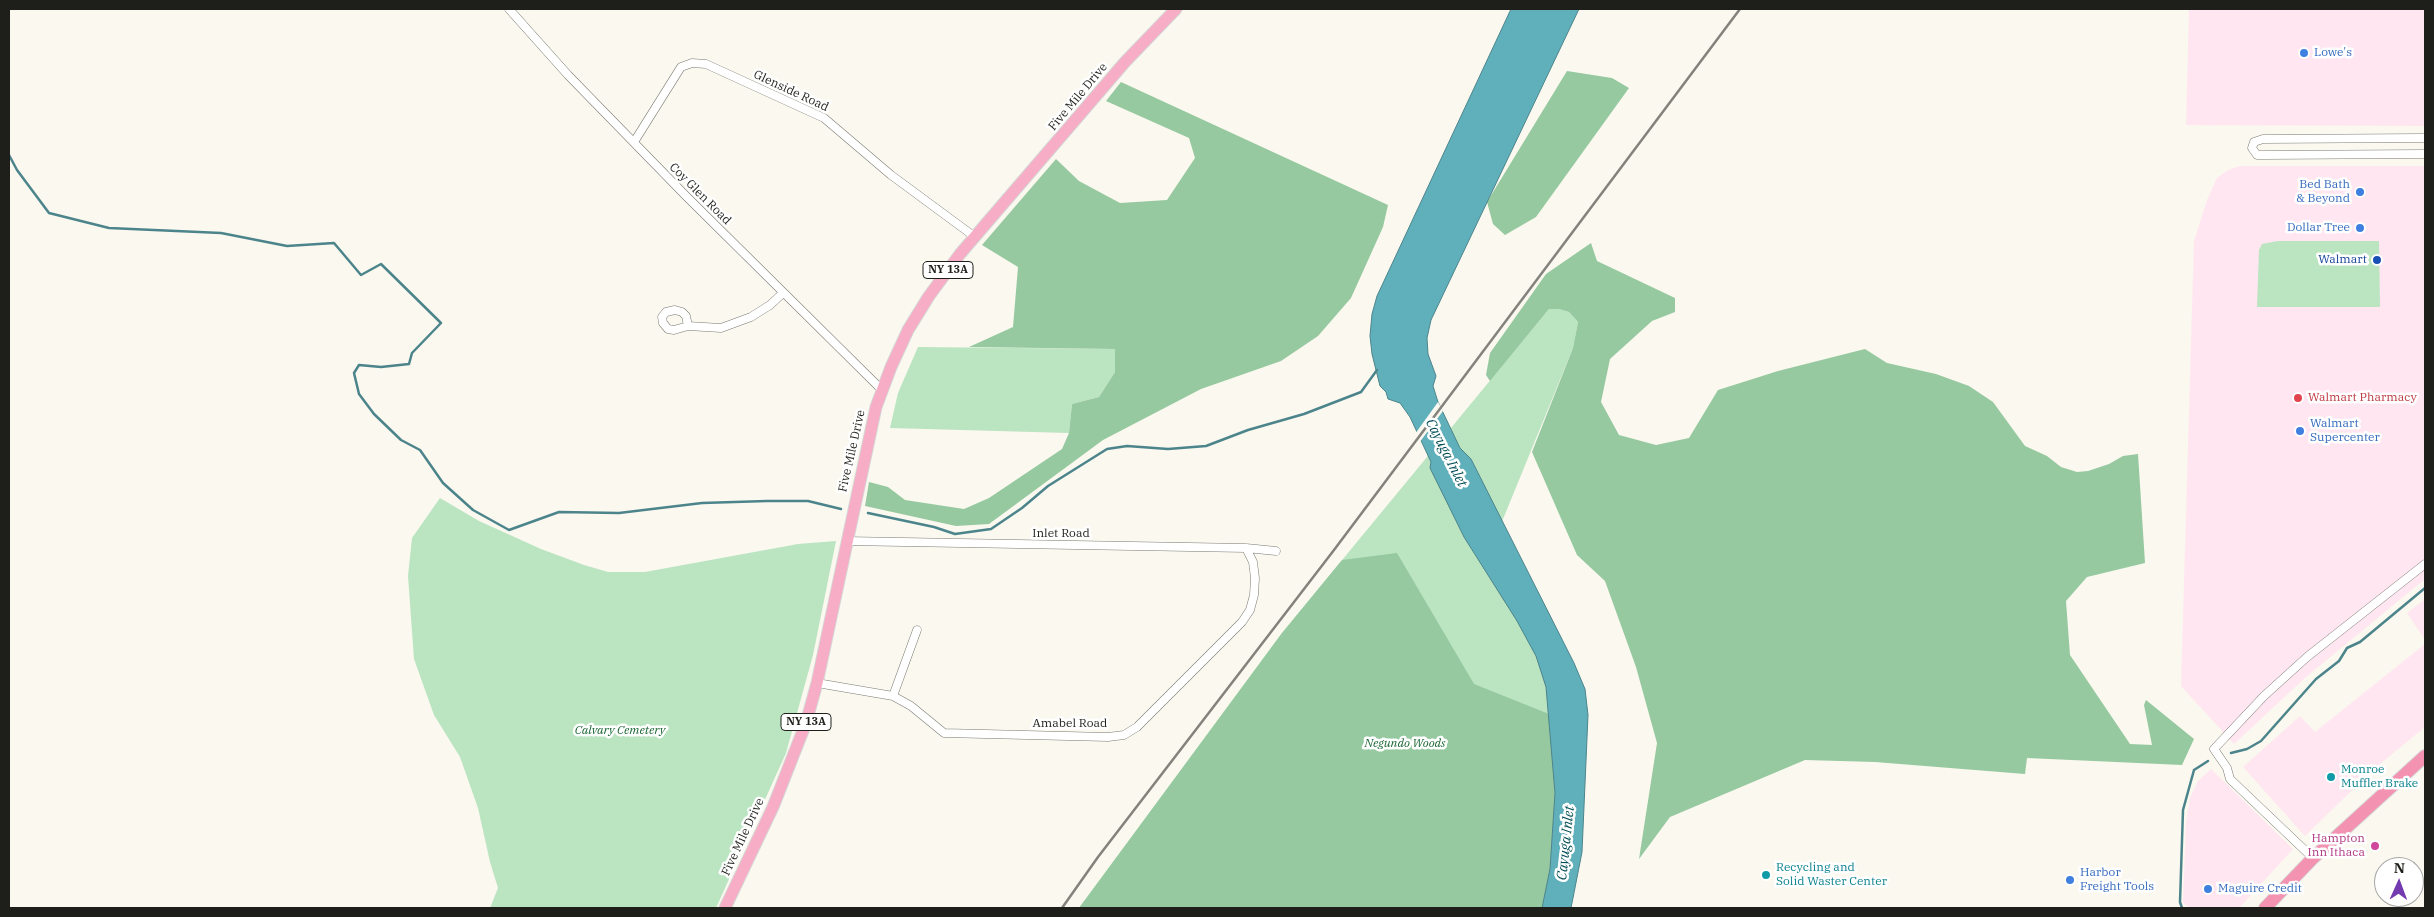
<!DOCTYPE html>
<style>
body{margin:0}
#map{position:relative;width:2434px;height:917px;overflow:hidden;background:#faf8ef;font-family:"IBM Plex Serif",serif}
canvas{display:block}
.frame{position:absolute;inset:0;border:10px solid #1e1e1a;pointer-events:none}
.north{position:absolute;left:2374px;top:857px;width:50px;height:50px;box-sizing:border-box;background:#fff;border:1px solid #a5a5a3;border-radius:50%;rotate:2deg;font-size:14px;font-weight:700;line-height:20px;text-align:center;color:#1e1e1a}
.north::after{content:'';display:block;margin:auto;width:18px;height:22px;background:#743ab0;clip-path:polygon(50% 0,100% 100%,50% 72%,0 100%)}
</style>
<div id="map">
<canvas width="2434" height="917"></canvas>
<div class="frame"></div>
<div class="north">N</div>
</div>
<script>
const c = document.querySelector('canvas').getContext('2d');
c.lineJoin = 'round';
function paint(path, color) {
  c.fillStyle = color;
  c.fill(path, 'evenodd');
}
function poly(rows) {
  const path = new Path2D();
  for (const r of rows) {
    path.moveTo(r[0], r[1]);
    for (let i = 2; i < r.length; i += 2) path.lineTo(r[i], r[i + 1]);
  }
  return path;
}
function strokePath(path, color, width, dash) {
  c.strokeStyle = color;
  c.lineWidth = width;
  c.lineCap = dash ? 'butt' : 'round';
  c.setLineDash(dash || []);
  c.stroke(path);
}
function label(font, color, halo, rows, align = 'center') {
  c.font = font + ' "IBM Plex Serif",serif';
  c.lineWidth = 5;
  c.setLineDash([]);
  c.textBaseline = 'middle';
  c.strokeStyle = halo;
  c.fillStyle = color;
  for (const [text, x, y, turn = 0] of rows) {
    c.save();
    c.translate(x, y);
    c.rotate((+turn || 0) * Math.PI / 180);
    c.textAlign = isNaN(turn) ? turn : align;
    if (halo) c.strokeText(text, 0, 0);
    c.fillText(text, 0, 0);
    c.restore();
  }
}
paint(poly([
 [2189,9,2425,9,2425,126,2186,125],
 [2240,166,2425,166,2425,579,2306,677,2234,744,2181,686,2194,241,2207,200,2217,178,2228,170],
 [2425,599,2425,640,2407,613],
 [2425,644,2425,727,2374,769,2305,836,2243,767,2300,716,2315,732],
 [2211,769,2293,849,2239,908,2190,908,2183,903,2186,822,2190,798,2198,781]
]), '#ffe6f0');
paint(poly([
 [2278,241,2379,241,2380,307,2257,307,2259,250,2262,244],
 [1549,309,1559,309,1569,312,1578,322,1573,348,1492,546,1566,686,1556,908,1079,908,1282,633],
 [918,347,1115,349,1115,372,1099,397,1072,404,1069,433,890,428,898,393],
 [440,498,479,521,541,549,584,565,608,572,645,572,798,544,836,541,813,655,786,753,716,908,490,908,498,888,490,862,478,808,460,757,434,715,414,659,408,576,412,538]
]), '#bbe4c1');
paint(poly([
 [1567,71,1612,78,1629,88,1536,217,1505,235,1493,224,1487,202],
 [1121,82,1388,205,1383,227,1351,298,1318,336,1281,361,1201,389,1103,440,989,524,956,526,865,506,869,482,888,487,905,500,964,509,989,498,1062,449,1069,433,1072,404,1099,397,1115,372,1115,349,969,347,1013,327,1018,267,982,245,1056,159,1079,181,1120,203,1167,200,1195,158,1189,138,1106,101],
 [1591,243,1597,261,1675,298,1675,312,1652,321,1610,359,1601,402,1619,435,1656,445,1689,438,1718,390,1778,371,1865,349,1887,363,1936,374,1969,386,1993,402,2025,446,2047,456,2061,467,2077,472,2088,471,2109,464,2123,456,2138,454,2145,563,2087,577,2066,601,2070,655,2130,744,2152,745,2144,705,2146,700,2194,739,2182,765,2027,758,2025,774,1875,762,1805,760,1670,817,1639,859,1657,743,1636,667,1605,581,1577,555,1532,452,1573,348,1578,322,1569,312,1559,309,1549,309,1490,381,1486,375,1490,353,1546,274],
 [1397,553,1474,684,1549,714,1555,793,1550,869,1542,908,1079,908,1282,633,1342,560]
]), '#96c99f');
const water = poly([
 [1511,9,1579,9,1431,320,1427,338,1428,354,1436,376,1433,386,1438,402,1460,448,1471,459,1574,663,1585,689,1588,715,1582,852,1571,908,1542,908,1550,869,1555,793,1546,687,1536,656,1517,621,1464,537,1430,468,1431,462,1410,417,1400,403,1388,399,1386,392,1380,386,1372,354,1370,336,1372,314,1377,296,1511,9]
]);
paint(water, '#60b0bc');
strokePath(water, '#4c848b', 1);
paint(poly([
 [1438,402,1443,411,1419,443,1415,434]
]), '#faf8ef');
strokePath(poly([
 [9,155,17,170,49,213,109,228,221,233,287,246,334,243,361,275,381,264,441,323,412,353,409,364,381,367,359,365,354,373,359,394,374,414,401,440,420,450,443,483,473,510,509,530,559,512,619,513,702,503,767,501,808,501,841,509],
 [868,513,934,527,955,534,991,529,1022,508,1048,486,1107,449,1127,446,1168,449,1206,446,1248,430,1304,414,1361,392,1377,370],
 [2231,753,2247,749,2261,741,2316,679,2339,661,2347,648,2360,642,2425,588],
 [2182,908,2180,902,2183,810,2194,770,2208,761]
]), '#4c848b', 2.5);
const minor = poly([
 [509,9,568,75,686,196,882,390],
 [2425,138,2263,139,2254,142,2252,148,2257,155,2263,155,2425,154],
 [634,142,681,67,692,63,706,64,824,118,891,175,975,237],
 [688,326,686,316,682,312,675,310,666,312,662,317,663,323,668,329,674,330,688,326,721,328,751,317,770,305,783,293],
 [846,541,1246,548,1276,551],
 [817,683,893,696,911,706,944,733,1108,737,1124,735,1137,727,1242,622,1250,610,1254,595,1255,578,1253,562,1246,548],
 [893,696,917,630],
 [2313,858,2230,779,2227,768,2214,749,2264,696,2307,657,2425,564]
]);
const primary = poly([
 [725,908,773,807,806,723,817,683,876,407,891,367,908,330,929,296,960,254,1125,62,1176,9]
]);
const trunk = poly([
 [2265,908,2313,858,2425,756]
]);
strokePath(minor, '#7b7a72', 9);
strokePath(primary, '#d6d6d6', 13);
strokePath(trunk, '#d6d6d6', 14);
strokePath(minor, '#fff', 8);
strokePath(primary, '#f7adc5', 11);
strokePath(trunk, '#f492b2', 12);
strokePath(poly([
 [1062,908,1098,857,1334,550,1740,9]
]), '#83827c', 2.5);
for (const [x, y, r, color] of [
 [2304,53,5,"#3f7fe0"],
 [2360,192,5,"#3f7fe0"],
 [2360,228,5,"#3f7fe0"],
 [2377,260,5,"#1a4fb4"],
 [2298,398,5,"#e0444e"],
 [2300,431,5,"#3f7fe0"],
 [2331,777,5,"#0f9aa8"],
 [2375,846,5,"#d1479c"],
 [1766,875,5,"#0f9aa8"],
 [2070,880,5,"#3f7fe0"],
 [2208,889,5,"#3f7fe0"]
]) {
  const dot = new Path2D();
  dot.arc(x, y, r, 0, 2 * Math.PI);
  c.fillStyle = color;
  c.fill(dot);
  strokePath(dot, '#fff', 2);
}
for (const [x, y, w] of [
 [948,270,50],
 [806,722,50]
]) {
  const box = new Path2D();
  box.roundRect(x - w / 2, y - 8.5, w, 17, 4);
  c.fillStyle = '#fff';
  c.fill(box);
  strokePath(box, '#1e1e1a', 1);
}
label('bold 11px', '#1e1e1a', null, [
 ["NY 13A",948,270],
 ["NY 13A",806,722]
]);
label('12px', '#366cbe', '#fff', [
 ["Lowe's",2314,53],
 ["Bed Bath",2350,185,"right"],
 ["& Beyond",2350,199,"right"],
 ["Dollar Tree",2350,228,"right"],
 ["Walmart",2310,424],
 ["Supercenter",2310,438],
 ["Harbor",2080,873],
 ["Freight Tools",2080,887],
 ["Maguire Credit",2218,889]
], 'left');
label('12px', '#1e1e1a', '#fff', [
 ["Glenside Road",791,91,25],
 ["Five Mile Drive",1078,97,-50],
 ["Coy Glen Road",700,194,45],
 ["Five Mile Drive",852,451,-77],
 ["Inlet Road",1061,534],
 ["Amabel Road",1070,724],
 ["Five Mile Drive",743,837,-65]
]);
label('12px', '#164399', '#fff', [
 ["Walmart",2367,260]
], 'right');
label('12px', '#be3a42', '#fff', [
 ["Walmart Pharmacy",2308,398]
], 'left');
label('italic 12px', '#1b6633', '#fff', [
 ["Calvary Cemetery",620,731],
 ["Negundo Woods",1405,744]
]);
label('12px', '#0d838f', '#fff', [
 ["Monroe",2341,770],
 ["Muffler Brake",2341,784],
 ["Recycling and",1776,868],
 ["Solid Waster Center",1776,882]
], 'left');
label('12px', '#b23c85', '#fff', [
 ["Hampton",2365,839],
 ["Inn Ithaca",2365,853]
], 'right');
label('italic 14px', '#004d55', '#fff', [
 ["Cayuga Inlet",1446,453,63],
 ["Cayuga Inlet",1566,843,-84]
]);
</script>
